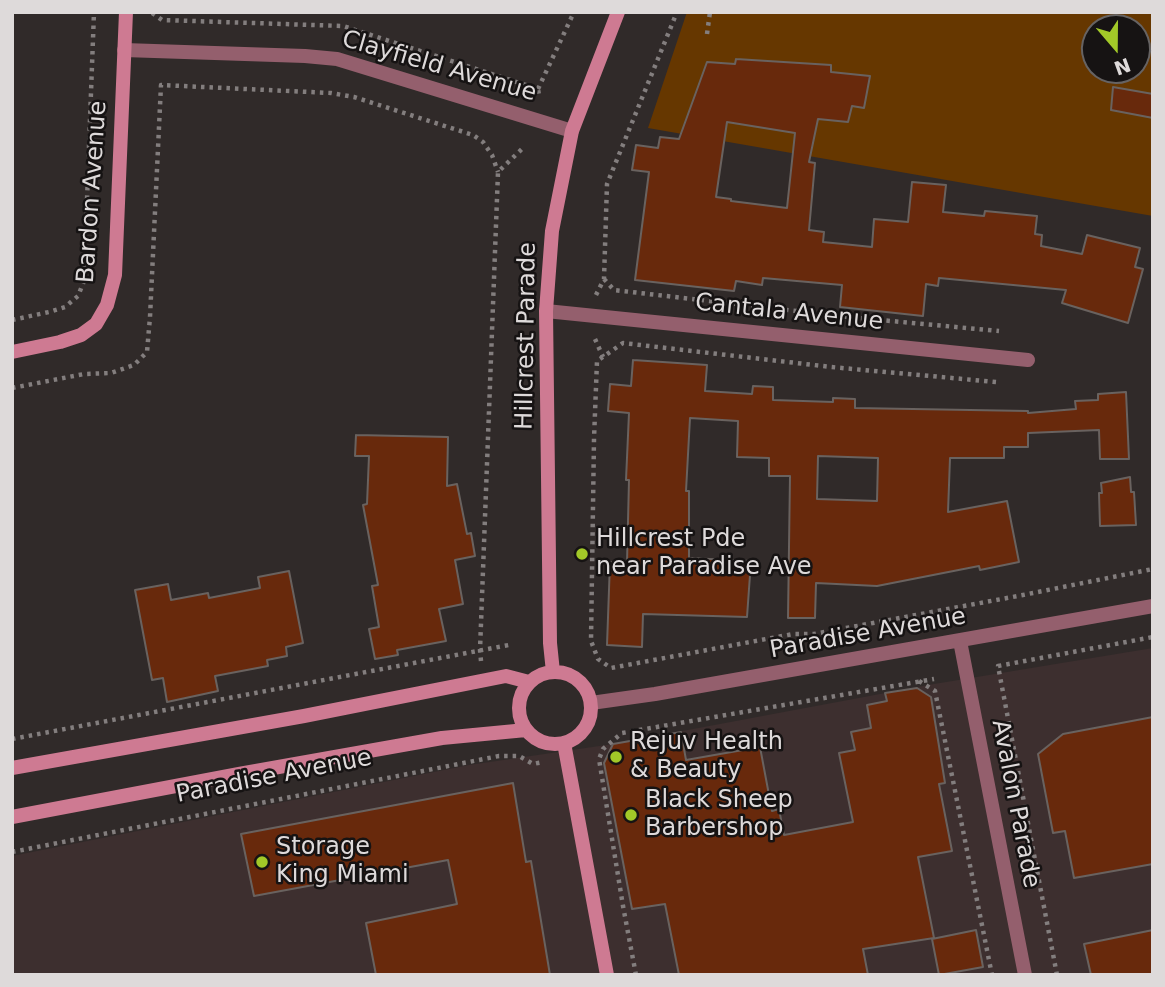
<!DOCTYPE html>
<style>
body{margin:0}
#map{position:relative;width:1165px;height:987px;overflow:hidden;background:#302a29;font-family:"DejaVu Sans",sans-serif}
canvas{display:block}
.frame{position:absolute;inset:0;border:14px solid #dedada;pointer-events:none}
.north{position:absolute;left:1081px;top:14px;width:70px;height:70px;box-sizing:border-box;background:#161313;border:2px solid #666363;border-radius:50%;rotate:160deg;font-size:19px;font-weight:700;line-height:28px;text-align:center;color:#dedada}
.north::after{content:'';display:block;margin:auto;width:24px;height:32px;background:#a2c928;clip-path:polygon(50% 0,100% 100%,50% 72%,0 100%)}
</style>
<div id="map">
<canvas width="1165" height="987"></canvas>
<div class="frame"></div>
<div class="north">N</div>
</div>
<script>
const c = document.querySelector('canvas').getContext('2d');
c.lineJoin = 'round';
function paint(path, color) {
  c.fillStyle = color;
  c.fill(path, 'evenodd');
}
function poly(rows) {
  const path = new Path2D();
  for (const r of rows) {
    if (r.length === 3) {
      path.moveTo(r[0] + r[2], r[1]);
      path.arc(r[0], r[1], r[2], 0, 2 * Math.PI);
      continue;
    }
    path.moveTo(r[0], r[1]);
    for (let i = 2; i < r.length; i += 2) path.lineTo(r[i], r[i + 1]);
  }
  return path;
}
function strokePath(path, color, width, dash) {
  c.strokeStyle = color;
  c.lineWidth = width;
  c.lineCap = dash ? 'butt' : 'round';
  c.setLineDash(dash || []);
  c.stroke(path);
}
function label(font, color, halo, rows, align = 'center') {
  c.font = font + ' "DejaVu Sans",sans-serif';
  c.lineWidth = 5;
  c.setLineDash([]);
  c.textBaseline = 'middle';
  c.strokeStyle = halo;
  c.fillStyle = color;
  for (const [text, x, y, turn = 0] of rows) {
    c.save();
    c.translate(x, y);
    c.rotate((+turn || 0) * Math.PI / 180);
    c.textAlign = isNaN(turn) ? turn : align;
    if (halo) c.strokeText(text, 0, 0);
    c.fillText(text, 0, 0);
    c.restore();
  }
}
paint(poly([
 [1153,648,1153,975,12,975,12,856,469,765,613,744,928,685]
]), '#3d2f2f');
paint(poly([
 [687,12,1153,12,1153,216,648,128],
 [1095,28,1137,28,1137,70,1095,70]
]), '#663700');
const building = poly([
 [736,59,831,65,831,72,870,76,864,108,852,106,848,122,818,119,809,162,815,163,809,230,824,232,823,242,872,247,874,219,908,222,912,182,946,185,943,212,984,216,985,211,1037,216,1035,234,1042,235,1041,246,1082,254,1087,235,1140,248,1135,267,1143,269,1128,323,1062,303,1066,290,939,278,938,286,926,284,923,316,840,307,842,285,763,278,762,285,736,281,734,291,635,280,649,172,632,170,636,145,658,148,660,137,679,139,707,62,735,64,736,59],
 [727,122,795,133,787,208,731,201,731,199,716,197,727,122],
 [1113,87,1153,94,1153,118,1111,110,1113,87],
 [633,360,707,365,705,391,752,394,753,386,773,387,773,400,833,402,833,398,855,399,855,408,1028,411,1028,413,1076,409,1075,401,1098,400,1098,394,1126,392,1129,459,1100,459,1099,430,1028,433,1028,447,1004,447,1004,458,950,458,948,512,1007,501,1019,562,980,570,979,566,877,586,816,583,815,618,788,618,790,476,769,476,769,458,737,457,738,421,690,418,686,491,689,491,689,558,751,561,747,617,643,614,642,647,607,645,610,562,627,563,629,480,626,480,629,413,608,411,610,384,631,386,633,360],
 [818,456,878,458,877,501,817,499,818,456],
 [356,435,448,437,447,486,457,484,467,534,471,533,475,556,455,560,463,604,439,609,446,641,397,650,398,655,375,659,369,629,379,627,372,586,378,585,363,505,367,504,369,456,355,456,356,435],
 [1130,477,1131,492,1134,492,1136,525,1100,526,1099,493,1102,493,1101,483,1130,477],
 [289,571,303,643,286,647,287,656,267,660,268,666,215,676,218,691,167,702,163,678,152,680,135,590,168,584,171,600,208,593,209,598,260,588,258,577,289,571],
 [917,688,931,697,945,783,939,784,952,851,918,857,934,938,863,949,868,975,679,975,665,904,632,909,604,763,613,744,681,732,686,760,760,747,772,811,779,809,784,835,853,822,839,753,855,750,851,732,871,728,867,705,887,701,885,693,917,688],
 [1153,717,1153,864,1074,878,1065,831,1053,833,1038,754,1063,734,1153,717],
 [513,783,526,862,531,861,550,975,376,975,366,923,457,904,448,860,254,896,241,834,513,783],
 [976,930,983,967,939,975,932,939,976,930],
 [1153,930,1153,975,1091,975,1084,944,1153,930]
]);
paint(building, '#68290c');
strokePath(building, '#69625f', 2);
strokePath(poly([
 [152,13,162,20,343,26,538,89,539,95],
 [707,34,710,12],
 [538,89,574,12],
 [604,279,614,290,848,317,999,331],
 [596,295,604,279,607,184,677,12],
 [12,320,49,312,65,307,78,296,84,281,94,12],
 [595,339,603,357],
 [996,382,831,367,623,343,597,361,594,439,591,641,598,659,611,668,793,634,814,634,1023,595,1153,569],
 [12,388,84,374,111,373,134,365,147,352,150,317,161,85,331,93,354,97,473,135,483,142,492,155,498,172],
 [481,661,480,650,498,172,525,146],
 [919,681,935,691,992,975],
 [12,739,509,645],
 [12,852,499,756,519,756,533,764,543,762],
 [636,975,623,906,599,759,603,749,622,733,934,679],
 [1057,975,998,666,1153,637]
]), '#837e7e', 4.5, [3.5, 5]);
strokePath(poly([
 [124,50,305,56,337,59,572,131],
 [546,311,1028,360],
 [960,641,1025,975],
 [591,703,655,694,1153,606]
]), '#945f6d', 14);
strokePath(poly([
 [12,352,60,342,81,335,96,324,107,305,115,275,126,12],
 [555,708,36],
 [553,672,550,643,546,311,552,231,572,131,618,12],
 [564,743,607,975],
 [12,768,304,716,506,676,529,682],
 [12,817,239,774,442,738,526,730]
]), '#ce7a92', 14);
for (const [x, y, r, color] of [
 [582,554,7,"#a2c928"],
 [616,757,7,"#a2c928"],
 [631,815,7,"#a2c928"],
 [262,862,7,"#a2c928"]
]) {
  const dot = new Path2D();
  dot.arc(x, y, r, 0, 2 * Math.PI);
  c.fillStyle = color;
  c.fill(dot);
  strokePath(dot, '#161313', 2.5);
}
label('24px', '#dedada', '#161313', [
 ["Clayfield Avenue",439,67,16],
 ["Bardon Avenue",93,192,-86],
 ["Cantala Avenue",789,313,6],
 ["Hillcrest Parade",527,336,-89],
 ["Paradise Avenue",868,634,-10],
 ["Paradise Avenue",274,777,-11],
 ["Avalon Parade",1015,804,79]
]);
label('24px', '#dedada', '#161313', [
 ["Hillcrest Pde",596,540],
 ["near Paradise Ave",596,568],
 ["Rejuv Health",630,743],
 ["& Beauty",630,771],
 ["Black Sheep",645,801],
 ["Barbershop",645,829],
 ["Storage",276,848],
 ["King Miami",276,876]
], 'left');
</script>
